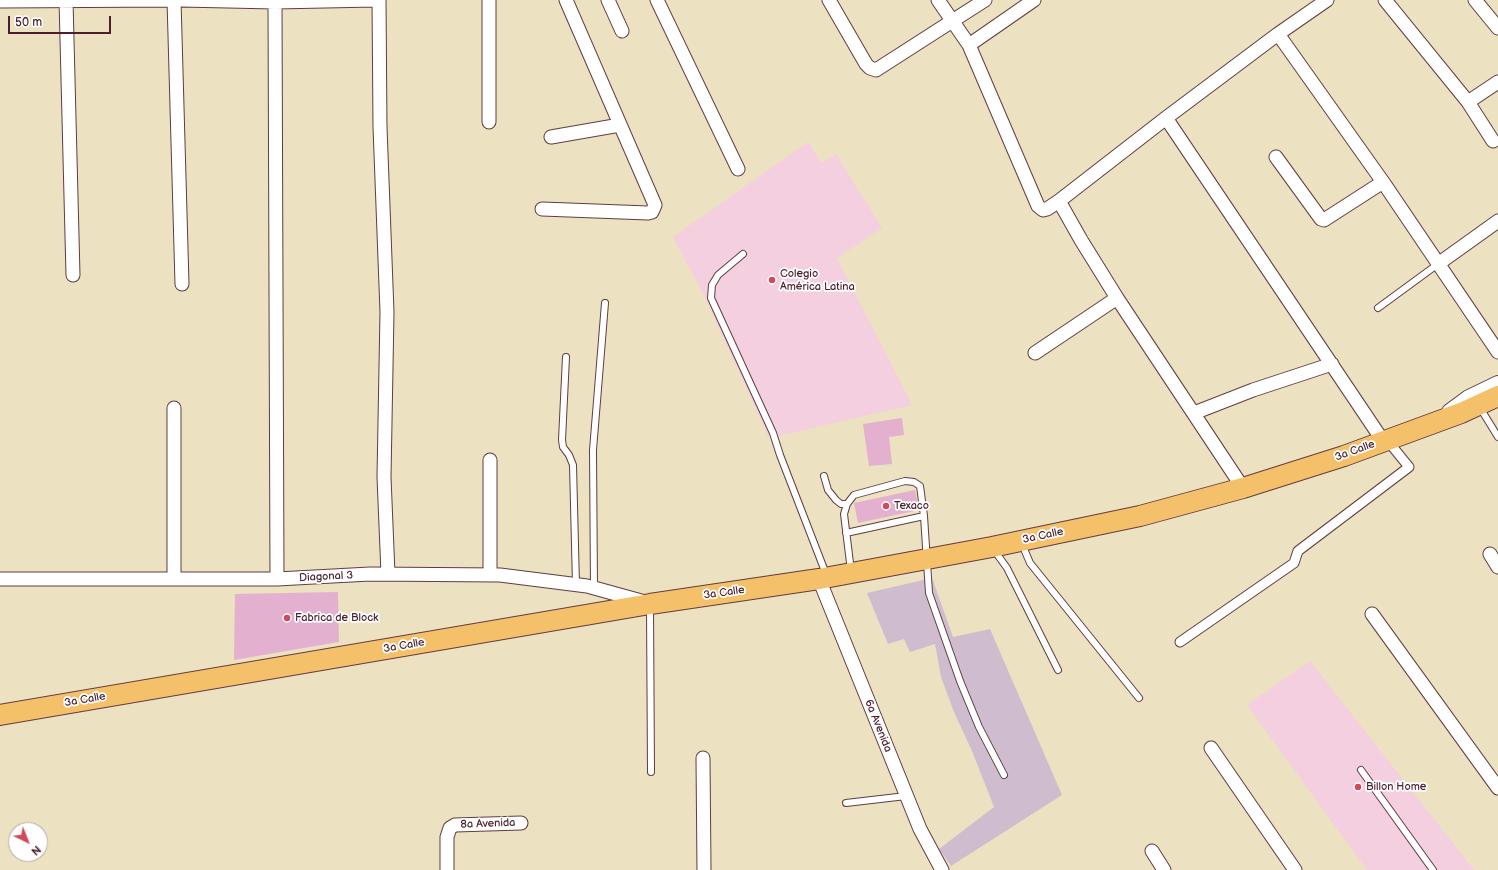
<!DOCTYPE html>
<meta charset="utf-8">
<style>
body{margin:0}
#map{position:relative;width:1498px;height:870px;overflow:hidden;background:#ece1c0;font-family:"Balsamiq Sans",sans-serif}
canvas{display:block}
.north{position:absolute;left:8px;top:822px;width:40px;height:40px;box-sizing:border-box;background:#fff;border:1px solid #b7a5aa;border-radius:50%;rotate:137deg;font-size:11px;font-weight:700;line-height:16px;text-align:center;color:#4a1f2b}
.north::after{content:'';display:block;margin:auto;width:14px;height:18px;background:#d1495b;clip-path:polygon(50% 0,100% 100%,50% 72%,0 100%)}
.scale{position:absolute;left:8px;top:16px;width:103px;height:18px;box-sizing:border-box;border:2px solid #4a1f2b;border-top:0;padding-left:5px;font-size:12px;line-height:14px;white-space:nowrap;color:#4a1f2b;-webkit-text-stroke:3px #fff;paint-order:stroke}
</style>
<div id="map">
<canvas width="1498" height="870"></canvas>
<div class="north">N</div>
<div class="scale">50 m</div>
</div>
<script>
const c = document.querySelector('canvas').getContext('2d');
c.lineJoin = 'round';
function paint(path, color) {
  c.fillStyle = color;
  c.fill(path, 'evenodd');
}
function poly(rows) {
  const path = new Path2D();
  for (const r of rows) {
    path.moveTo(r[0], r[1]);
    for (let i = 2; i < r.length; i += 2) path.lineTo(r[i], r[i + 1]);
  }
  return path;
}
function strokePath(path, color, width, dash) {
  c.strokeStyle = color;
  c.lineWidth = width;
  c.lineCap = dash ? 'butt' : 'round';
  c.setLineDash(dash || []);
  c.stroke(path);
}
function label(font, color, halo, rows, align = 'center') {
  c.font = font + ' "Balsamiq Sans",sans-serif';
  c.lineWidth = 3.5;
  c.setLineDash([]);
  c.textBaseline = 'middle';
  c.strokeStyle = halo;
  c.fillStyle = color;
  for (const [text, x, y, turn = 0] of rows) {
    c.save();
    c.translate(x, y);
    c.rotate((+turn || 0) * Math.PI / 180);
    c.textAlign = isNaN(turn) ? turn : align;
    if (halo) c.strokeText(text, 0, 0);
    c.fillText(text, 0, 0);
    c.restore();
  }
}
paint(poly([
 [808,142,821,163,836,154,882,228,837,258,912,405,769,438,707,302,673,237],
 [1310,661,1474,870,1367,870,1247,705]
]), '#f3cfe0');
paint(poly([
 [932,578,953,637,990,629,1062,795,951,866,939,849,994,807,972,751,954,712,941,677,935,644,910,652,904,639,888,644,867,593]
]), '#cfbdcf');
paint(poly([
 [902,418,904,435,889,437,892,464,869,466,863,424],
 [915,490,919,510,858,523,854,503],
 [338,592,339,642,234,660,235,594]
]), '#e4b0cf');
const service = poly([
 [743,254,718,275,712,285,711,298,773,433,780,455,826,574],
 [1378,308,1438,264],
 [566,357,562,440,563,447,569,455,573,465,576,585],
 [1482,411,1498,437],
 [824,476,828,490,836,500,841,504,847,504],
 [846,533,924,516],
 [1022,544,1030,563,1139,698],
 [994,550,1007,568,1058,670],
 [851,571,844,514,847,504,854,495,905,481,914,482,920,486,924,516,929,593,960,681,979,727,1004,775],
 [594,588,593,450,605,303],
 [650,607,651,772],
 [1361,770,1433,870],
 [846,803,906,796]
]);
const pedestrian = poly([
 [1180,642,1294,563,1298,551,1409,467,1387,440]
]);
const minor = poly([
 [66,0,73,275],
 [174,0,182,284],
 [181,0,275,2,375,0],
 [379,0,380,127,387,312,384,477,388,574],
 [489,0,489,122],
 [608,0,622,31],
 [657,0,738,169],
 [829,0,866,64,870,68,876,70,985,0],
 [938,0,969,45,1038,206,1043,210,1047,209,1059,201,1166,118,1278,34,1327,0],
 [1385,0,1468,102,1493,141],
 [1475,0,1498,28],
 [0,1,172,0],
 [275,2,277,579],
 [1278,34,1383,182,1498,352],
 [969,45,1034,0],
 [1468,102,1498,82],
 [1166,118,1383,441],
 [551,137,620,125],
 [1276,157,1321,219,1324,220,1383,182],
 [1059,201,1081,240,1117,298,1243,488],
 [542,209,648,213,652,212,655,205,566,0],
 [1438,264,1498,221],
 [1035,353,1117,298],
 [1194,413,1253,390,1332,364],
 [1490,554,1498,567],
 [490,575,490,460],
 [0,579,277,579,370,574,500,575,587,586,645,602],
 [174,579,174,408],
 [819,579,920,829,942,870],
 [1372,614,1498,788],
 [1211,748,1295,870],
 [703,758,704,870],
 [1152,851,1164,870],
 [447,870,447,837,450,828,455,825,521,823]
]);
const tertiary = poly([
 [1450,412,1469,398,1498,384]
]);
const primary = poly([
 [0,715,650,604,819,579,992,547,1140,516,1243,488,1344,456,1461,413,1498,396]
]);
strokePath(service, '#623c41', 8);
strokePath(pedestrian, '#623c41', 11);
strokePath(minor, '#623c41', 15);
strokePath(tertiary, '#623c41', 18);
strokePath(primary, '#623c41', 22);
strokePath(service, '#fff', 6);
strokePath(pedestrian, '#fff', 9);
strokePath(minor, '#fff', 13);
strokePath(tertiary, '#fff', 16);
strokePath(primary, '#f4c16a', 20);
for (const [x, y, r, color] of [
 [772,280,4,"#d1495b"],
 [886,506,4,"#d1495b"],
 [287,618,4,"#d1495b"],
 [1358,787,4,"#d1495b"]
]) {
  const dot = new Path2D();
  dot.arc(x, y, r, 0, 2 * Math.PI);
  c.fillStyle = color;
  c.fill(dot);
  strokePath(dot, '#fff', 1.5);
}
label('11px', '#4a1f2b', '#fff', [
 ["Colegio",780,274],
 ["América Latina",780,287],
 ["Texaco",894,506],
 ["Fabrica de Block",295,618],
 ["Billon Home",1366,787]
], 'left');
label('11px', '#4a1f2b', '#fff', [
 ["3a Calle",1355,451,-20],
 ["3a Calle",1043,536,-12],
 ["Diagonal 3",326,577,-3],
 ["3a Calle",724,593,-8],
 ["3a Calle",404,646,-10],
 ["3a Calle",85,700,-10],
 ["6a Avenida",878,726,68],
 ["8a Avenida",488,824,-2]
]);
</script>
